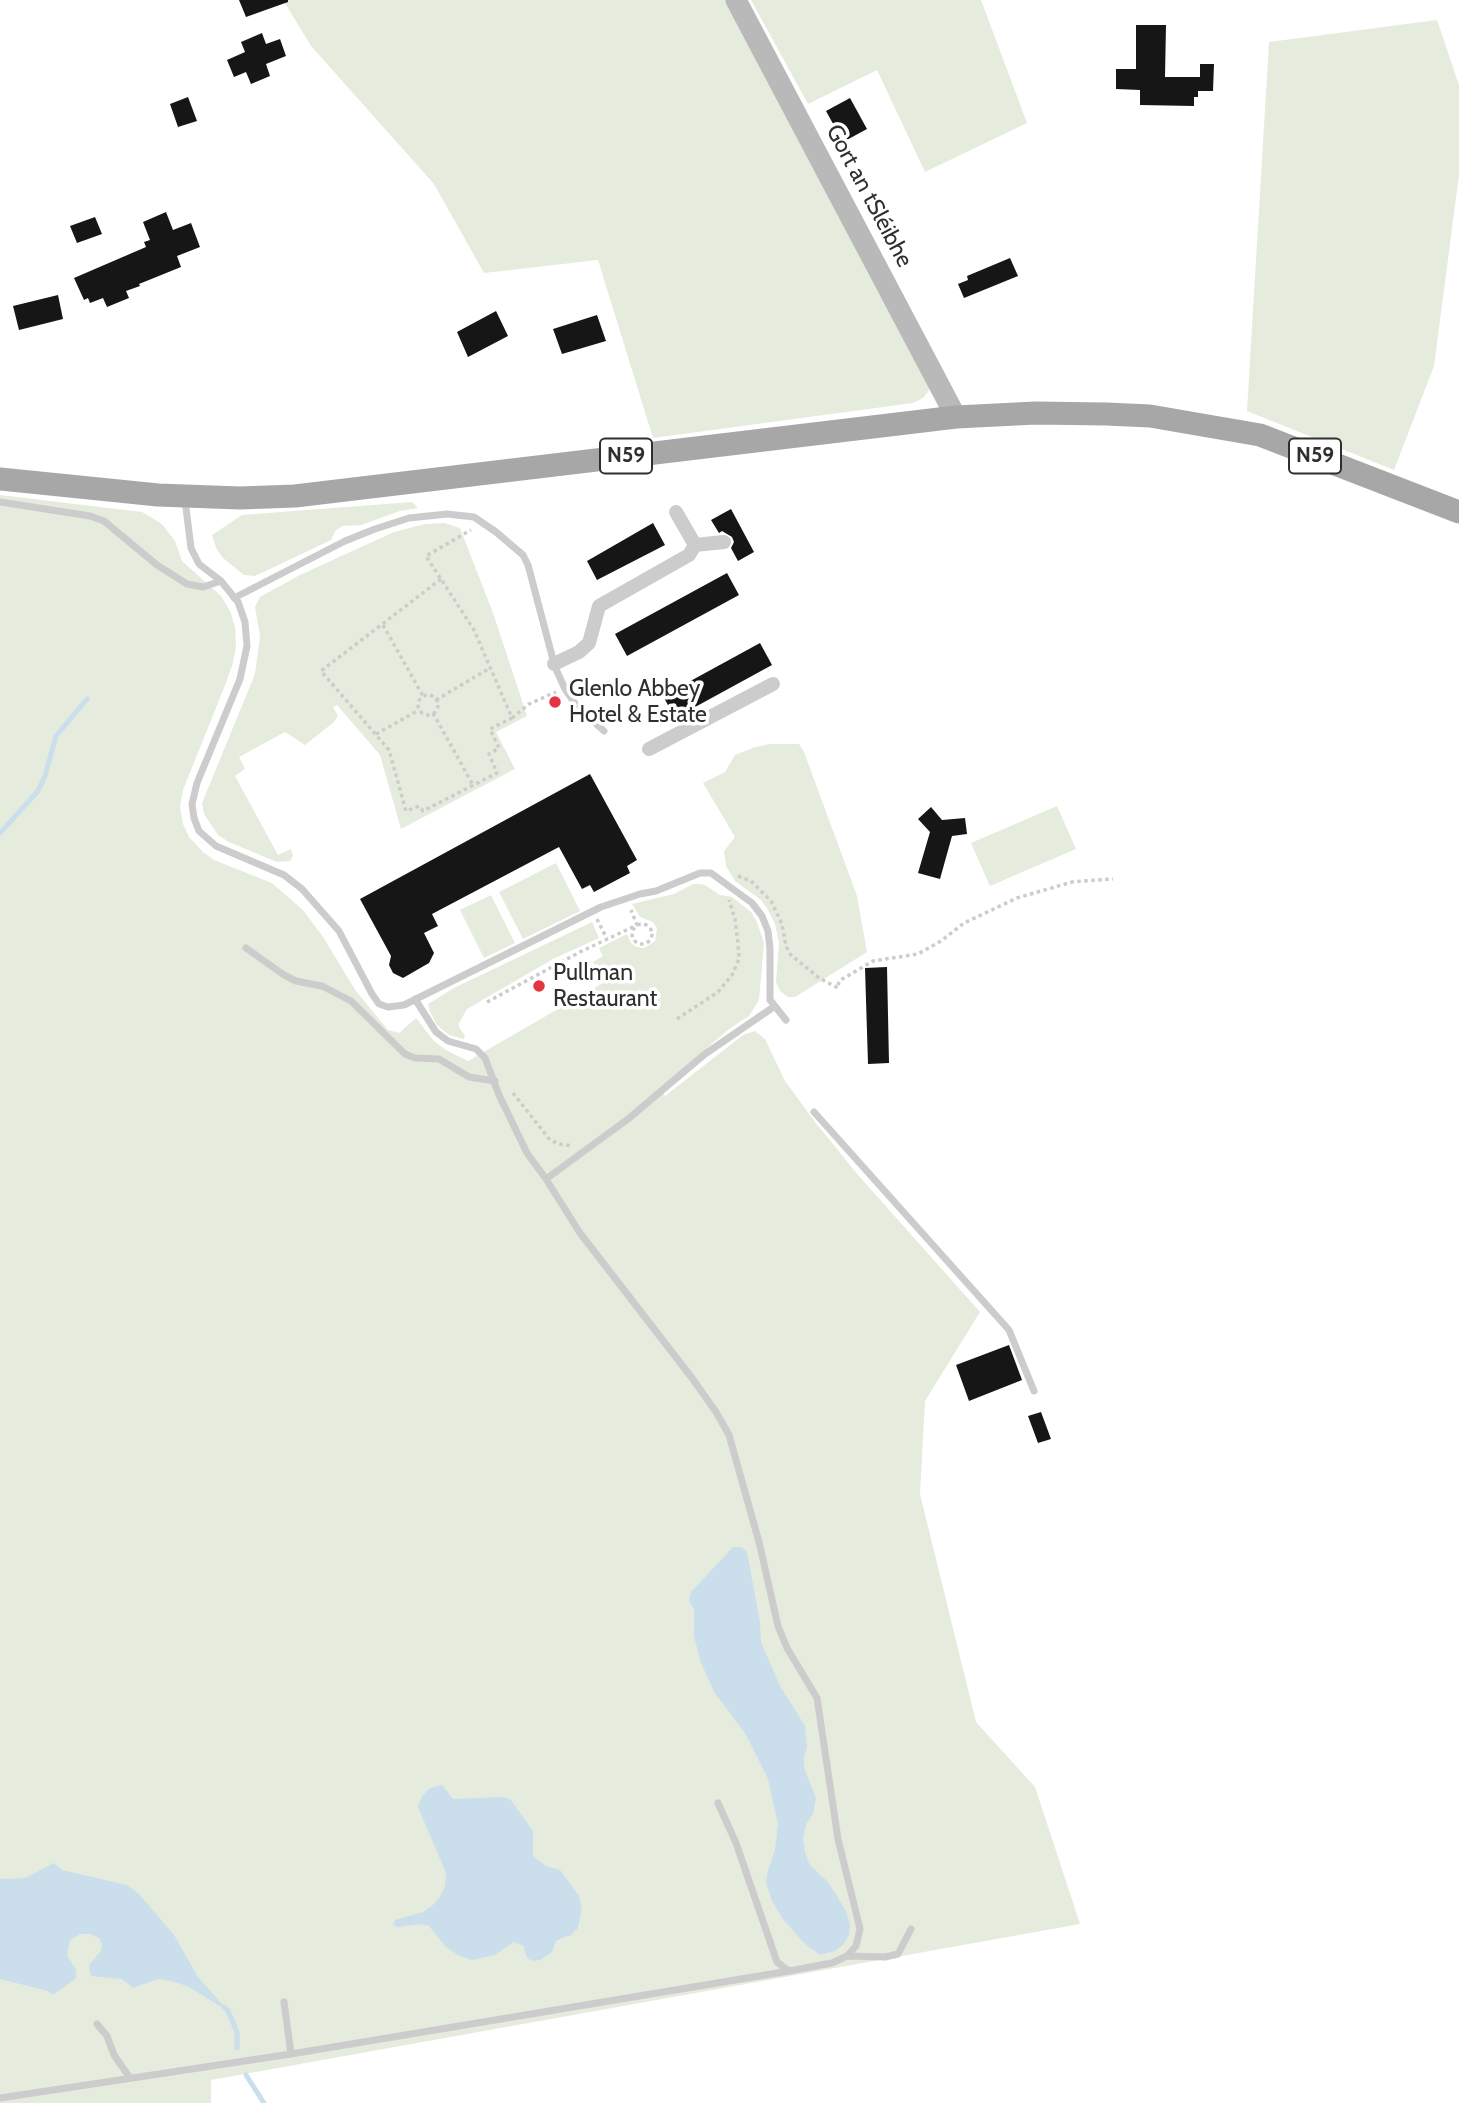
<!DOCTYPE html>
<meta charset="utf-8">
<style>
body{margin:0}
canvas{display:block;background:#fff}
</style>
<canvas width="1459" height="2103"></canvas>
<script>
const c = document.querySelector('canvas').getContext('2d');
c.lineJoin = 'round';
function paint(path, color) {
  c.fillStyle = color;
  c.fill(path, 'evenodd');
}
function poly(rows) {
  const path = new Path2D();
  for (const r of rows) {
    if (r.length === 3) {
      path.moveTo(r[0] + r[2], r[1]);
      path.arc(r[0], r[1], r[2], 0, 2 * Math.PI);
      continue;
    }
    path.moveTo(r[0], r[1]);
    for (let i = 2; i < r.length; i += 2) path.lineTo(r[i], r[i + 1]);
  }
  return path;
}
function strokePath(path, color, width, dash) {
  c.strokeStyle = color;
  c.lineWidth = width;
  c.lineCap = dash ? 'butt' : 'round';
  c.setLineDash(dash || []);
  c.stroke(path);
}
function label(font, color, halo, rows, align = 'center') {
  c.font = font + ' Cabin,sans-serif';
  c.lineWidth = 7;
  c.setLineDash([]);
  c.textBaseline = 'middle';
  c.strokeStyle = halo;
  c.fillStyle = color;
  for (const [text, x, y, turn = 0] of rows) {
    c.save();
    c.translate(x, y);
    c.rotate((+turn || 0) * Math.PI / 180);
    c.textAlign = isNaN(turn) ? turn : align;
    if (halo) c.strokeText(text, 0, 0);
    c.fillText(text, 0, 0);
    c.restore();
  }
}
paint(poly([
 [283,0,726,0,931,385,928,392,923,398,913,403,653,438,598,260,484,273,434,184,311,46],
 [751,0,981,0,1027,123,925,172,877,70,808,104],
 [1437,20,1459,85,1459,175,1434,366,1394,470,1247,411,1269,42],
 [0,495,142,512,162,524,175,541,182,561,221,596,230,611,235,627,236,647,232,666,224,688,183,790,180,807,183,824,189,837,203,852,214,860,272,883,303,910,323,937,356,991,388,1030,399,1033,416,1018,434,1041,446,1050,468,1061,603,983,593,962,603,956,599,948,627,934,631,943,636,947,644,948,655,941,657,928,653,922,640,917,632,904,674,894,693,884,699,884,705,885,720,895,732,897,751,912,757,922,764,943,759,1000,749,1016,729,1029,660,1088,665,1096,743,1035,755,1031,765,1039,785,1081,815,1122,858,1175,980,1312,925,1401,920,1494,976,1722,1035,1787,1080,1924,211,2080,211,2103,0,2103],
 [412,502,418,508,400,511,361,525,343,526,336,530,331,540,255,576,244,575,223,558,216,548,212,535,242,515],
 [445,523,460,528,493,613,527,716,496,732,515,769,401,829,380,755,337,705,333,707,338,716,334,722,305,745,285,732,239,757,245,769,235,776,278,855,291,849,293,856,290,861,277,862,229,842,218,835,204,814,202,803,255,674,260,636,255,607,260,597,300,575,394,532,425,524],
 [770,744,799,744,804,752,857,896,867,952,795,997,788,997,780,991,776,982,779,943,775,924,768,910,761,900,735,881,726,866,724,851,735,837,703,783,725,772,735,755,755,747],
 [1057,806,1076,849,990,886,971,843],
 [556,863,580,911,523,939,499,892],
 [491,895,515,943,484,958,460,910],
 [592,922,599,938,553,959,467,1009,459,1023,459,1027,465,1036,464,1039,449,1035,437,1025,430,1012,428,1004,454,988]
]), '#e5ecdd');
paint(poly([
 [733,1547,742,1547,747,1552,760,1622,761,1642,780,1686,805,1726,807,1748,804,1756,804,1768,816,1798,813,1814,806,1824,803,1838,805,1853,810,1865,827,1881,837,1896,846,1911,850,1924,849,1935,843,1945,835,1951,820,1955,804,1943,782,1918,772,1901,766,1883,768,1870,775,1850,778,1824,768,1779,745,1733,714,1692,700,1660,694,1636,694,1609,689,1601,691,1592],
 [442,1785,453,1799,502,1797,510,1799,533,1831,533,1856,546,1866,560,1870,579,1896,582,1909,578,1928,570,1936,564,1937,556,1941,552,1952,540,1960,533,1961,527,1958,523,1946,514,1942,495,1955,472,1960,458,1955,446,1947,429,1926,420,1924,397,1927,393,1924,395,1920,423,1912,432,1906,440,1897,445,1886,446,1873,418,1807,422,1796,430,1788],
 [54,1863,62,1870,127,1885,139,1894,174,1935,198,1977,228,2011,187,1986,171,1981,158,1979,133,1988,122,1979,91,1976,89,1965,101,1951,102,1944,99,1938,90,1934,80,1934,70,1940,67,1955,76,1970,76,1975,75,1979,53,1995,48,1991,0,1979,0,1879,25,1878]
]), '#cadeec');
strokePath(poly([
 [0,833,38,791,45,776,56,736,87,699],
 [224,2007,228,2011,237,2032,237,2048],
 [246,2075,264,2103]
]), '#cadeec', 5);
paint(poly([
 [239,0,288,0,288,2,246,17],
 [1136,25,1166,25,1165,77,1200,77,1200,64,1214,64,1213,91,1198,91,1198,97,1194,97,1194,106,1140,105,1140,90,1116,89,1116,69,1136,69],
 [262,33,266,44,280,39,286,56,266,64,270,76,251,84,246,72,234,77,227,60,245,52,241,42],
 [188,97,197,121,178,127,170,104],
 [850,98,867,129,843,142,826,111],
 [166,212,173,230,191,223,200,247,177,256,181,267,139,284,140,286,126,291,129,298,107,307,103,298,90,303,88,298,84,300,74,278,146,247,144,242,150,240,143,222],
 [95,217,102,234,77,243,70,226],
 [1010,258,1018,276,964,298,958,284,968,280,967,276],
 [58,295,63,319,19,330,13,306],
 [496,311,508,336,468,357,457,332],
 [597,315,606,341,562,354,553,329],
 [731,509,754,552,738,561,731,548,734,542,732,537,722,531,719,533,711,520],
 [653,523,665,545,597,580,587,561],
 [727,573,739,595,627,656,615,634],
 [760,643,772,665,675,718,663,696],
 [590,774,637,860,627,866,630,873,594,892,590,885,582,889,559,847,432,914,438,926,424,933,434,953,429,963,403,978,393,973,389,965,391,956,360,899],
 [931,807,942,820,965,818,967,834,952,836,940,879,918,873,930,832,918,819],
 [887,967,889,1063,868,1064,865,968],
 [1009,1345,1022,1380,969,1401,956,1365],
 [1041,1412,1051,1439,1038,1443,1028,1416]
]), '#161616');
strokePath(poly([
 [441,579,321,671,389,750,406,811,419,806,423,811,497,773,489,754,499,748,490,729,512,718,474,630,426,556,471,530],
 [383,625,423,696],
 [428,705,10],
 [436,700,490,668],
 [433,713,473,785],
 [512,718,529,704,556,692],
 [376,734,419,710],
 [738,876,751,881,771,901,782,924,786,946,790,954,819,978,838,988,839,981,873,961,918,954,941,941,964,923,1017,898,1072,882,1113,879],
 [597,919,607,939],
 [642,934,10],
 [487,1002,580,952,637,925,631,910],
 [677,1019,718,992,732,975,739,959,738,943,735,919,729,900],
 [513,1093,550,1140,559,1144,573,1146]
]), '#ccc', 3.5, [3.5, 3.5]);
strokePath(poly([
 [185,500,191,548,199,564,221,581,238,602,245,622,247,646,240,679,197,783,192,804,194,818,199,831,216,846,284,875,302,889,339,931,372,994,379,1004,388,1007,404,1005,601,907,640,894,656,891,700,873,711,873,752,903,762,916,768,931,770,949,770,1000,786,1020],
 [0,502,90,516,104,521,157,565,187,584,203,587,221,581],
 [234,598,345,541,375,529,409,518,447,514,474,517,496,532,523,555,528,565,555,667,565,689,578,708,604,731],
 [246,948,284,975,296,981,322,986,351,1001,405,1054,415,1058,439,1059,469,1077,495,1081],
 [415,999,436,1032,448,1041,476,1049,485,1058,499,1095,527,1153,546,1179],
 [814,1112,1009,1330,1034,1391],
 [718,1803,736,1843,777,1962,789,1971],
 [847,1956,885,1957,898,1954,911,1929],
 [284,2002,291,2054],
 [97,2024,107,2036,114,2055,130,2078],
 [0,2098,291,2054,789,1971,832,1963,847,1956,856,1946,860,1929,838,1839,817,1698,787,1648,778,1626,759,1542,729,1435,716,1412,692,1378,580,1233,546,1179,628,1119,705,1054,775,1006]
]), '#ccc', 7);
strokePath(poly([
 [695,545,724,542],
 [554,664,579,652,589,643,599,606,689,555,695,545,676,512],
 [649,749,773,684]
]), '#ccc', 14);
strokePath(poly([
 [736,0,956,417]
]), '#b9b9b9', 21);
strokePath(poly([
 [0,479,158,495,240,498,295,496,956,417,1036,413,1106,414,1150,416,1260,435,1459,512]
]), '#a7a7a7', 23);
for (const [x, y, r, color] of [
 [555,702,7,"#e3353f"],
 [539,986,7,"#e3353f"]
]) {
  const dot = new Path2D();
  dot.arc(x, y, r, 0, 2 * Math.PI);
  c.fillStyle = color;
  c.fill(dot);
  strokePath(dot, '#fff', 2.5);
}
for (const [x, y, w] of [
 [626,456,52],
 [1315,456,52]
]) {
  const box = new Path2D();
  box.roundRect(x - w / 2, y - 17.5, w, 35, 5);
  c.fillStyle = '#fff';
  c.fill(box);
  strokePath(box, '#2f2f2f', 2);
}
label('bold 21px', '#2f2f2f', null, [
 ["N59",626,456],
 ["N59",1315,456]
]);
label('23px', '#2f2f2f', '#fff', [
 ["Gort an tSléibhe",869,196,62]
]);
label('23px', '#2f2f2f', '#fff', [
 ["Glenlo Abbey",569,689],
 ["Hotel & Estate",569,715],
 ["Pullman",553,973],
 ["Restaurant",553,999]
], 'left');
</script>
